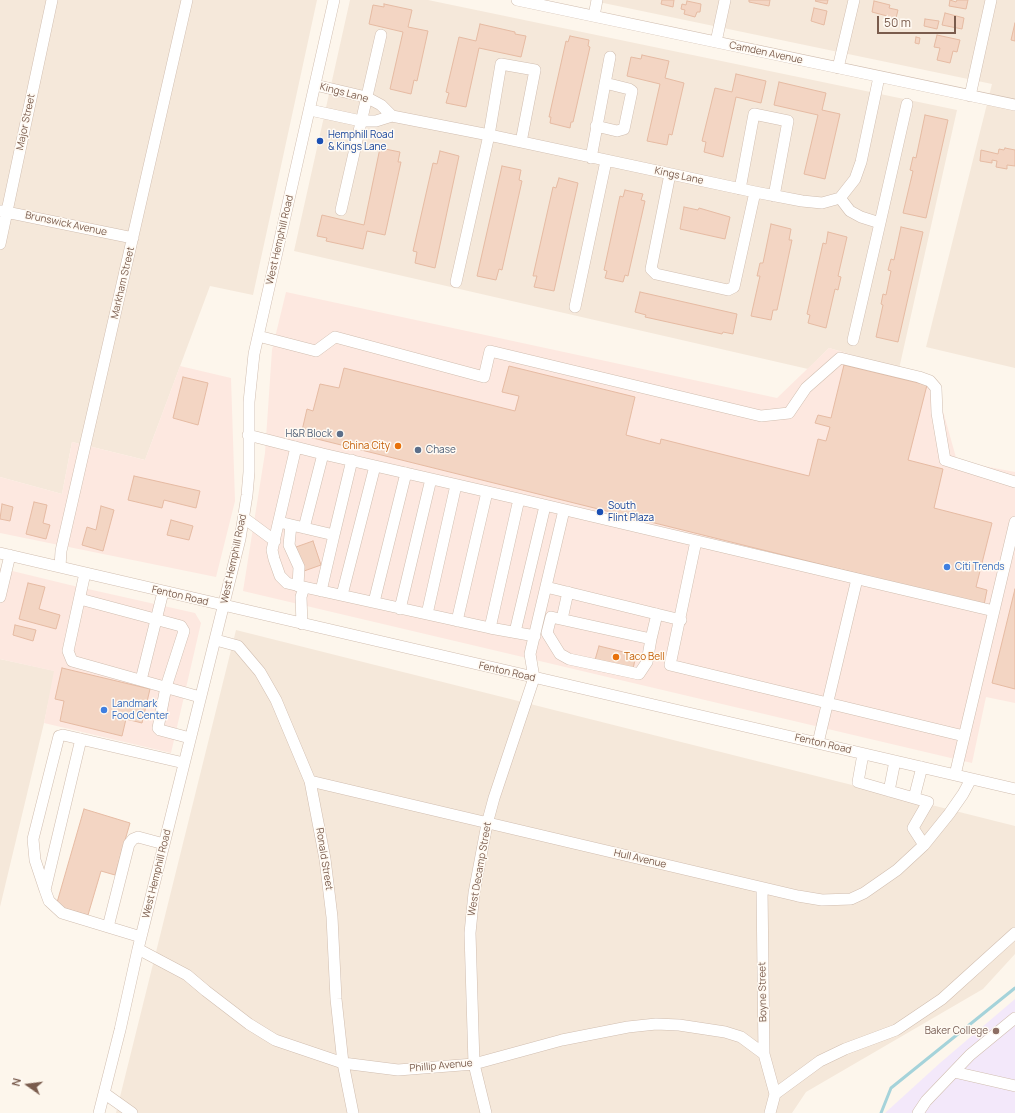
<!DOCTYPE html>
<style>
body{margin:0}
#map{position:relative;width:1015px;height:1113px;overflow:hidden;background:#fdf6ec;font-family:Manrope,sans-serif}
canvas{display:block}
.north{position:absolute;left:8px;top:1065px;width:40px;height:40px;-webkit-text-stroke:3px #fffaf3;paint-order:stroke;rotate:284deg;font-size:11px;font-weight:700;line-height:16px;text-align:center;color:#7a5c4d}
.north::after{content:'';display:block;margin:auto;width:14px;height:18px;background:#7a5c4d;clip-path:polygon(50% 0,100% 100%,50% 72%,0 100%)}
.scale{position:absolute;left:877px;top:16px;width:79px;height:18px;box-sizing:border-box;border:2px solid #7a5c4d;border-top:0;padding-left:5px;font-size:12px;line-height:14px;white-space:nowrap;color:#7a5c4d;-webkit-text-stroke:3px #fffaf3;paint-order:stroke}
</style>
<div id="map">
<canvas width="1015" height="1113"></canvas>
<div class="north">N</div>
<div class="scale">50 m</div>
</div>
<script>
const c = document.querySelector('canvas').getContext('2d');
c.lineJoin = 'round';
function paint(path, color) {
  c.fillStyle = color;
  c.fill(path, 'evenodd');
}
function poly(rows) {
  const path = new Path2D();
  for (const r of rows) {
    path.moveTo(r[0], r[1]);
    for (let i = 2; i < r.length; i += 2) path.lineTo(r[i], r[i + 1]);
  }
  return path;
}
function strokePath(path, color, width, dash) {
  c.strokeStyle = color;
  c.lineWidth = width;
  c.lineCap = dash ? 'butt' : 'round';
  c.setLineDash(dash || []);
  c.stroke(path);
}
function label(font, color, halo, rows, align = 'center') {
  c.font = font + ' Manrope,sans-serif';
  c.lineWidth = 3;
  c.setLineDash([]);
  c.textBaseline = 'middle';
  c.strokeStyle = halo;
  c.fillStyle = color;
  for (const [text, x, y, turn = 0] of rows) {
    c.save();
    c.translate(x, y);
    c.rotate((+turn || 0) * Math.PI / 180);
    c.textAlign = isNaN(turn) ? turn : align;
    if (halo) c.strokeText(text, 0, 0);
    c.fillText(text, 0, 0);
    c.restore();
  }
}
paint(poly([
 [0,0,317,0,253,295,210,286,145,460,72,442,62,494,0,477],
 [350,0,428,0,957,110,899,369,829,348,808,369,294,251],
 [589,0,1015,0,1015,368,926,347,992,84],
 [236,630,1015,826,1015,954,983,989,806,1092,792,1113,116,1113],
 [0,659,55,671,44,723,0,907]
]), '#f5e8da');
paint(poly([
 [286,292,777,398,829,348,934,379,957,461,1015,472,1015,703,986,697,972,763,243,591,265,453,272,350],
 [180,366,231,378,235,501,216,577,0,533,0,477,62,494,72,442,145,460],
 [0,568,70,585,195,613,201,623,171,753,44,723,54,671,0,659]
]), '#fde8e0');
paint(poly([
 [1015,999,1015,1113,885,1113,940,1063]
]), '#f3e8fa');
strokePath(poly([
 [881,1113,891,1088,1015,988]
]), '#a5d3da', 3);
const building = poly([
 [662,0,674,0,673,7,661,4,662,0],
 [749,0,770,0,769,6,749,2,749,0],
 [816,0,828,0,827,4,815,1,816,0],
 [950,0,956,2,957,0,968,0,966,9,949,6,950,0],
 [687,1,701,4,700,12,697,12,695,17,684,14,685,10,681,9,682,4,686,5,687,1],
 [874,1,890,5,889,8,898,10,895,22,886,20,887,16,872,12,874,1],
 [384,4,412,10,408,27,428,31,417,81,414,80,411,94,390,89,403,32,369,24,373,5,384,7,384,4],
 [814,8,827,11,824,25,811,21,814,8],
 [945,13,964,18,962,29,942,25,945,13],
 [925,19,939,21,937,29,924,26,925,19],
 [1015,23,1015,41,1011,40,1015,23],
 [480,24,515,32,515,34,526,36,521,57,479,48,466,107,446,103,449,93,446,92,459,37,476,41,480,24],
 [937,35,960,40,957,52,953,51,950,63,937,60,940,48,934,47,937,35],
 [570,36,589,40,588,46,590,47,573,122,571,122,570,128,550,123,551,117,549,117,566,41,568,42,570,36],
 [916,37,920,38,919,44,915,43,916,37],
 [642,55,669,61,665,78,684,83,672,135,669,134,667,145,647,141,660,84,627,76,631,57,641,59,642,55],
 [736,74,766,81,761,103,736,97,723,157,704,152,706,142,702,141,715,88,732,92,736,74],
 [779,82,826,93,822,110,840,114,825,179,804,174,818,115,774,105,779,82],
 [925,115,948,120,926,218,903,213,913,171,910,170,913,157,916,158,925,115],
 [380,148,400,152,398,162,401,162,385,235,367,231,363,249,326,241,327,238,317,236,322,215,364,225,380,148],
 [1005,148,1015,150,1015,166,1007,165,1007,169,996,167,997,161,992,160,992,163,980,161,981,150,998,154,999,149,1004,150,1005,148],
 [440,151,459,156,435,268,415,263,417,252,413,251,433,163,437,164,440,151],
 [502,166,521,170,519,180,522,181,502,270,499,269,496,280,477,276,502,166],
 [559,178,578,183,554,291,534,287,537,276,533,276,553,187,556,188,559,178],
 [625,190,643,194,641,200,645,201,628,276,625,275,623,282,605,278,607,271,604,270,620,196,623,197,625,190],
 [684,207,698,210,699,208,730,217,725,239,680,229,684,207],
 [771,224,791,229,789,240,792,240,777,310,773,310,771,320,751,316,760,276,757,276,760,263,763,263,771,224],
 [901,227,923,232,898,342,876,337,883,305,881,304,883,294,886,295,891,271,888,270,891,259,894,260,901,227],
 [828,232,847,237,838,276,841,277,838,290,835,289,826,328,808,323,810,315,807,314,823,243,826,244,828,232],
 [640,292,737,314,733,334,723,332,722,334,645,317,646,315,635,312,640,292],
 [844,365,927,385,908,460,943,469,934,508,992,523,976,587,987,590,984,605,301,435,307,409,313,411,320,384,339,388,344,368,515,411,519,396,502,392,509,366,635,397,626,435,660,444,661,439,809,476,818,439,826,441,830,427,815,423,818,415,831,418,844,365],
 [183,377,208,383,198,425,173,418,183,377],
 [134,476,200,491,196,508,164,500,162,508,128,500,134,476],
 [34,502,47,505,43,523,50,525,46,539,26,534,34,502],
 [2,504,13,507,10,521,0,519,2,504],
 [101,506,114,510,103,551,82,545,87,527,96,530,101,506],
 [171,520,193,526,189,540,167,535,171,520],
 [313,541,321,565,304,571,296,547,313,541],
 [28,583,45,587,39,609,60,615,56,629,19,619,28,583],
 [1015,589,1015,689,992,683,1015,589],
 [15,625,36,630,33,641,13,635,15,625],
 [599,646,636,655,633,669,595,660,599,646],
 [62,668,150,689,142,723,126,719,122,736,60,721,64,701,55,699,62,668],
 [84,809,130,823,115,875,101,871,88,915,56,906,84,809]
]);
paint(building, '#f3d5c3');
strokePath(building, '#e6bba3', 1);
const minor = poly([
 [517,0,1015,105],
 [594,16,597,0],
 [716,42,725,0],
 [838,68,854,0],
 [315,85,366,97,381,105,392,116],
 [970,96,991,0],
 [310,110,361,121,376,121,392,116,489,135,755,192,802,201,822,203,840,198,855,179,861,162,879,77],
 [596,126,617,131,624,129,632,91,629,89,605,83],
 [591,158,610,57],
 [670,174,651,269,656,274,728,290,734,287,755,192],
 [740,189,754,114,788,121,774,196],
 [840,198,850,211,861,217,880,223,853,340],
 [341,210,381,35],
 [1,211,133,238],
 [880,223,907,104],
 [0,244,52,0],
 [456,282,489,135,501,64,535,70,521,142],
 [575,307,606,161],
 [258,336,316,351,335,337,484,377,490,351,761,416,789,413,806,388,840,358,919,377,930,381,936,388,937,413,945,460,1015,482],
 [248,435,323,454,519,499,994,611],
 [296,447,272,550,274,559,280,576,287,583,304,587],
 [244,518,275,541],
 [279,522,334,535,352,460],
 [291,525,289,545,299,567,298,586],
 [304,528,323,454],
 [696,541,670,665,964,736],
 [0,553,1015,789],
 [60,567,61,551,187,0],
 [85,573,68,651,72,661,200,697],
 [546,587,681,620],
 [321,591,334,535],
 [342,595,375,466],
 [0,597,10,555],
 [80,599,181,626,184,631,166,687,158,728,160,730,190,738],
 [374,602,406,473],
 [400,609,431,479],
 [427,614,456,485],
 [562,619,568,592],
 [457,621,487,492],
 [302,624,301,597,304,587,490,628,535,636],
 [490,628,519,499],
 [515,632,545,506],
 [651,639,647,662,639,674,569,659,560,654,547,633,551,617,651,639,657,614],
 [216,640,238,646,260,672,276,700,310,781,325,859,332,917,336,999,343,1063,353,1113],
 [141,680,163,592],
 [81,739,45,890,49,901,62,913,141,937],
 [818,743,857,579],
 [863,754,858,782,928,802,913,828,924,845],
 [955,775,1015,522],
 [310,781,798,896,822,900,851,899,864,893,897,870,924,845,949,814,963,794,971,779],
 [889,791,895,761],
 [914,798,922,767],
 [762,888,764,1054,775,1094,770,1113],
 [45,890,35,860,33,839,59,736,63,735,184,763],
 [108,927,129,844,133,839,138,837,164,844],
 [138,949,187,975,206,991,249,1024,275,1040,343,1063,398,1070,474,1064,562,1040,628,1027,656,1024,679,1025,725,1032,741,1037,764,1054],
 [954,1072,1015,1086],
 [104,1093,132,1113],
 [775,1094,820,1061,845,1049,896,1030,942,999,1015,933],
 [99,1113,120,1030,138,949,240,539,247,495,249,472,249,402,254,354,334,0],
 [486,1113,474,1064,470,933,474,893,487,824,494,798,534,678,530,654,564,510],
 [918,1113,926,1101,970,1055,1015,1018]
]);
strokePath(minor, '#d1beb0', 12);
strokePath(minor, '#fff', 11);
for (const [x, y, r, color] of [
 [320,141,4,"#1a4fb4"],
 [340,434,4,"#5c6f8a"],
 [398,446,4,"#e8710a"],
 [418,450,4,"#5c6f8a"],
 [600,512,4,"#1a4fb4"],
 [947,567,4,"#3f7fe0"],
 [616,657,4,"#e8710a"],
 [104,710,4,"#3f7fe0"],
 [996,1031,4,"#8d6e63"]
]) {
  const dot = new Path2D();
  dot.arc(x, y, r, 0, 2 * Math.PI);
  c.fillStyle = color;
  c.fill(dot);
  strokePath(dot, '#fffaf3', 1.5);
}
label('10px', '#7a5c4d', '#fffaf3', [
 ["Camden Avenue",766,53,12],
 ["Kings Lane",344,93,15],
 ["Major Street",26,122,-78],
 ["Kings Lane",679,176,12],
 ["Brunswick Avenue",66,224,12],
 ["West Hemphill Road",280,240,-77],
 ["Markham Street",123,283,-77],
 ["West Hemphill Road",234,559,-78],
 ["Fenton Road",180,596,13],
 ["Fenton Road",507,672,13],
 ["Fenton Road",823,744,13],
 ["Ronald Street",324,859,81],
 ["Hull Avenue",640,859,13],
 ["West Decamp Street",480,869,-80],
 ["West Hemphill Road",157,874,-76],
 ["Boyne Street",763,992,-91],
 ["Phillip Avenue",441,1066,-5]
]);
label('10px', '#164399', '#fffaf3', [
 ["Hemphill Road",328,135],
 ["& Kings Lane",328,147],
 ["South",608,506],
 ["Flint Plaza",608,518]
], 'left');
label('10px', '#4e5e75', '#fffaf3', [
 ["H&R Block",332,434],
 ["Chase",426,450,"left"]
], 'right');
label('10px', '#c56008', '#fffaf3', [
 ["China City",390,446],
 ["Taco Bell",624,657,"left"]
], 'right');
label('10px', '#366cbe', '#fffaf3', [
 ["Citi Trends",955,567],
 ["Landmark",112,704],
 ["Food Center",112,716]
], 'left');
label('10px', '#785e54', '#fffaf3', [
 ["Baker College",988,1031]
], 'right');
</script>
